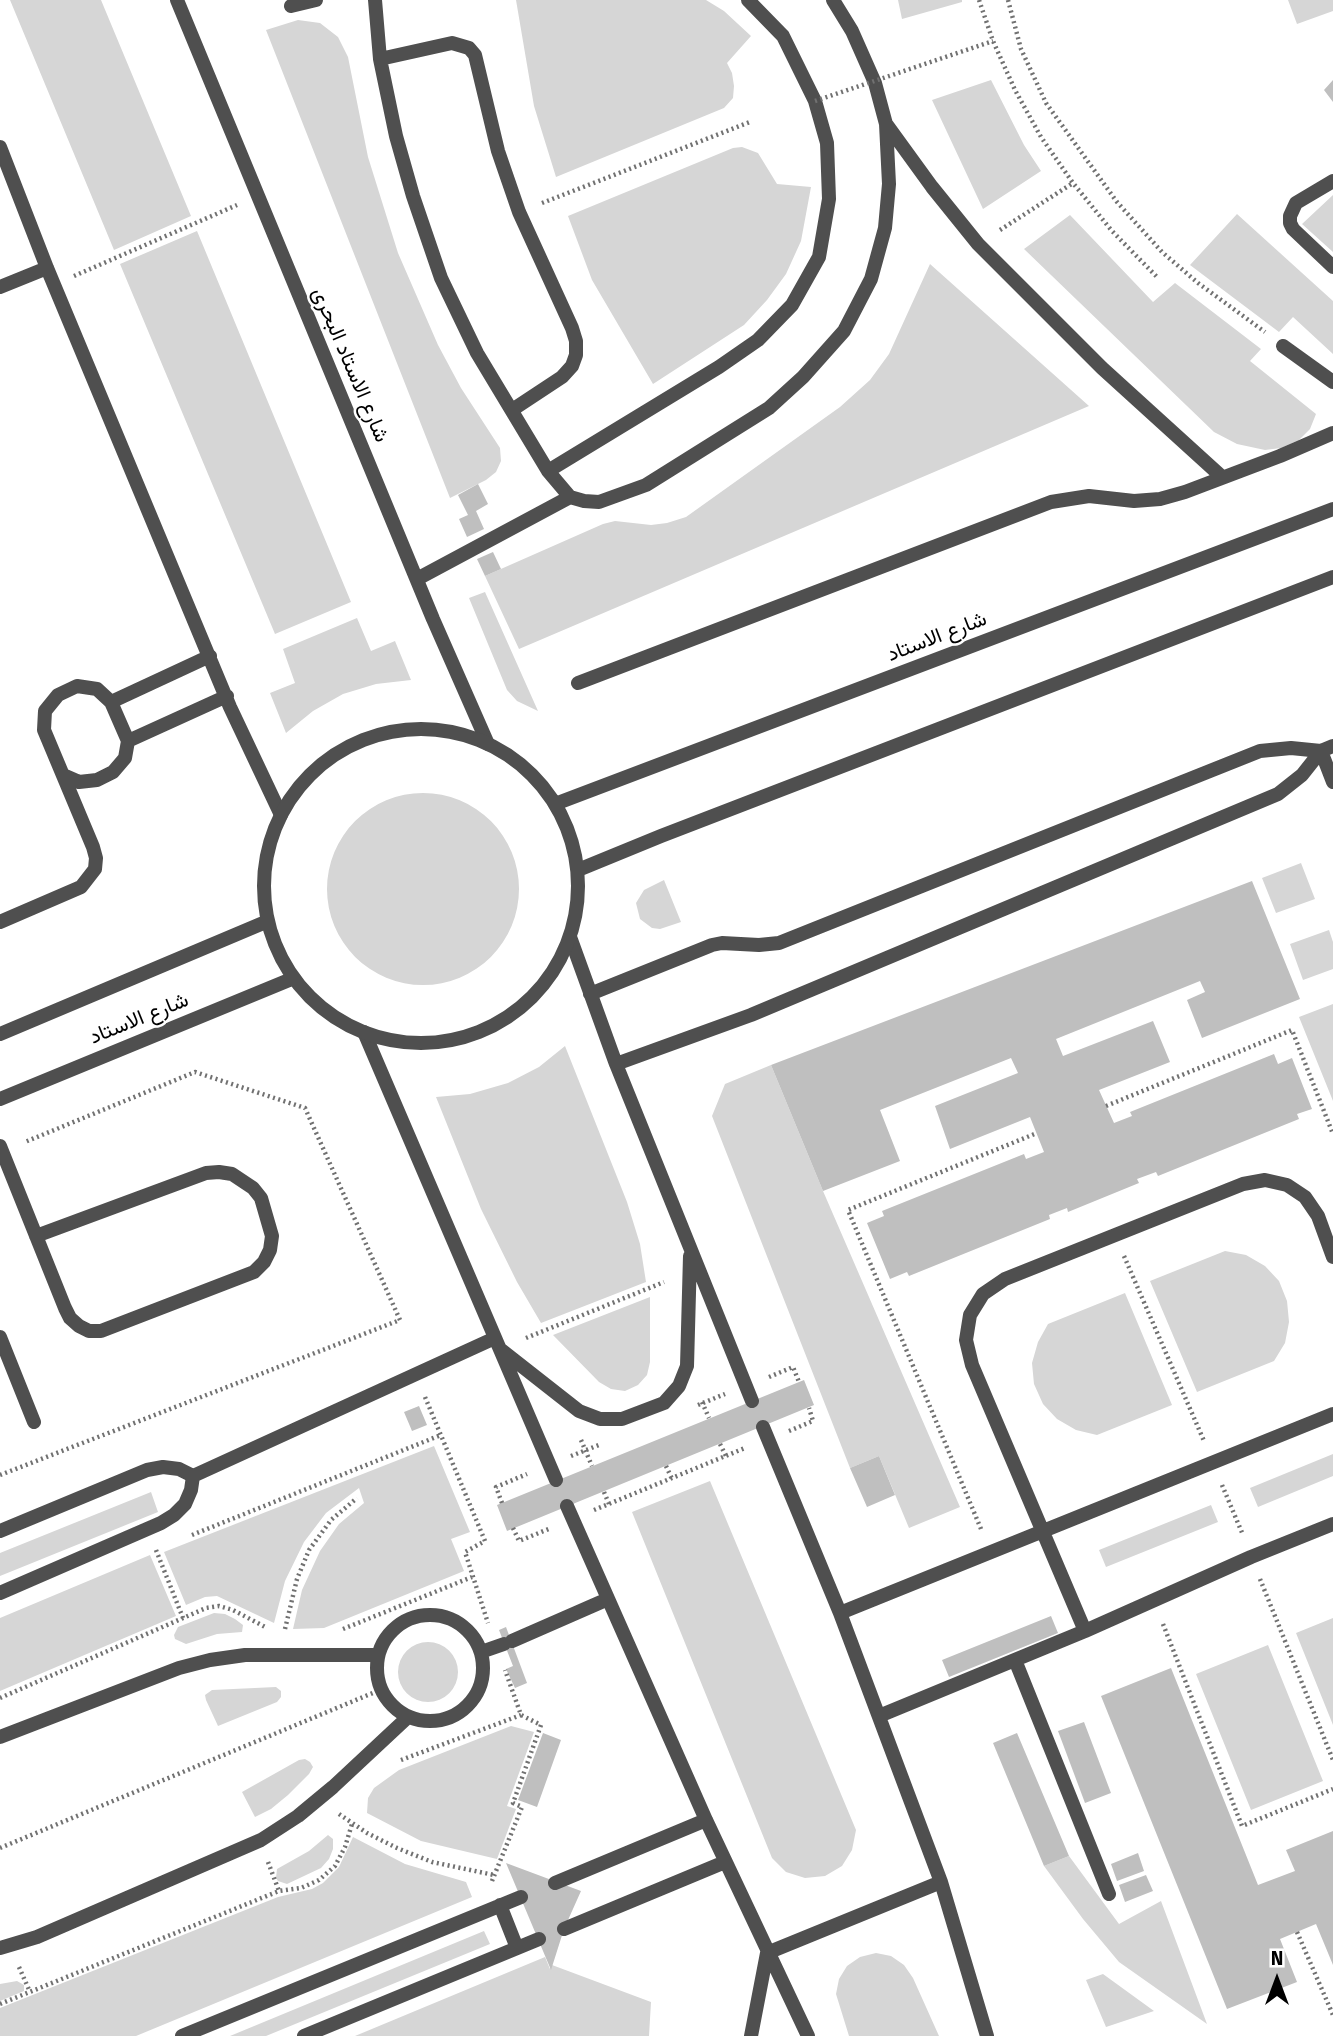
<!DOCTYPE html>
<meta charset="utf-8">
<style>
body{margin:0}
#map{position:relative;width:1333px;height:2036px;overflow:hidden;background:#fff;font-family:"Fira Sans",sans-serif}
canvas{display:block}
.north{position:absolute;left:1242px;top:1945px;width:70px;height:70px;-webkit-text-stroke:5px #fff;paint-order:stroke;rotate:0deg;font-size:19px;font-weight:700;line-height:28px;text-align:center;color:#000}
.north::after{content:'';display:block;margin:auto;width:24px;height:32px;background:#000;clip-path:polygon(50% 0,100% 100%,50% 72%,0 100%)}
</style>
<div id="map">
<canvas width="1333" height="2036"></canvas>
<div class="north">N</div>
</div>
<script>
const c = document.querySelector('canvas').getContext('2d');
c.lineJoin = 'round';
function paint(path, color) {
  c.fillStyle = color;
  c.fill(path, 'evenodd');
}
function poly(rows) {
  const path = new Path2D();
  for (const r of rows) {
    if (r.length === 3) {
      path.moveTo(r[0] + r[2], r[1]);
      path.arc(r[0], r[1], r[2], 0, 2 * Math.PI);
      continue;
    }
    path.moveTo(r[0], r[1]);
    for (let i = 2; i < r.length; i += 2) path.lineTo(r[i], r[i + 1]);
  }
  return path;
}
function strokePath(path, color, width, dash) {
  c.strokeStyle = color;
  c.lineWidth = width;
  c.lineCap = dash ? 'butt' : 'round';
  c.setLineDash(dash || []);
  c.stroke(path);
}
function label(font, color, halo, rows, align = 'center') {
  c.font = font + ' "Fira Sans",Vazirmatn,sans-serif';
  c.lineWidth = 5;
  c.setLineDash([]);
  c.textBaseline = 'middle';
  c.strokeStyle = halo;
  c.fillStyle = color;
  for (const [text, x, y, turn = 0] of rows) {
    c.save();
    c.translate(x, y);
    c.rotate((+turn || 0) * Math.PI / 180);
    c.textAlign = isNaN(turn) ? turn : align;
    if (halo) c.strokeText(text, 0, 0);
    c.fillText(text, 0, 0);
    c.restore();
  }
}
paint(poly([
 [10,0,101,0,191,216,114,250],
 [516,0,706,0,724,11,751,36,727,63,732,73,734,86,733,98,724,108,556,177,534,106],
 [898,0,962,0,962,2,902,19],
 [1288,0,1333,0,1333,11,1297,24],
 [298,20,320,23,338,37,348,57,368,157,398,253,438,345,461,388,500,448,501,461,496,472,486,480,450,498,266,30],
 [991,80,1024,145,1041,171,983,209,932,100],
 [742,147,758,153,777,184,811,187,801,241,786,274,767,300,744,325,653,384,592,280,568,216,733,148],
 [1333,195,1333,252,1302,224],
 [1237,214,1333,301,1333,354,1293,317,1279,332,1190,265],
 [1070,215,1153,302,1175,283,1261,349,1250,361,1316,414,1310,429,1299,440,1281,448,1265,450,1237,444,1214,432,1024,249],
 [197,231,351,602,275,634,120,264],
 [930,264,1089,406,519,649,485,576,603,524,615,521,651,525,667,523,686,517,840,407,870,380,889,354],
 [485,592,538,711,517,701,507,690,469,598],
 [357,618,371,651,395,641,411,680,376,684,343,694,313,711,286,733,270,693,295,683,283,649],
 [423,889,96],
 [1301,863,1315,899,1276,913,1262,878],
 [664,880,681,922,660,929,652,928,640,919,636,903,644,890],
 [1329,930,1333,942,1333,969,1303,980,1290,944],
 [1333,1004,1333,1101,1299,1017],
 [565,1046,627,1202,640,1244,646,1282,541,1323,517,1282,481,1209,436,1097,470,1094,508,1083,539,1067],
 [771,1065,823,1191,960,1507,909,1528,879,1456,850,1468,712,1116,725,1084],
 [1225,1251,1246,1255,1265,1266,1279,1281,1287,1301,1289,1322,1285,1343,1274,1361,1197,1392,1150,1281],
 [1125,1293,1172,1405,1097,1435,1076,1430,1057,1419,1043,1404,1034,1384,1032,1363,1038,1342,1048,1324],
 [650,1297,650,1362,647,1375,638,1385,625,1391,611,1389,599,1382,553,1335],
 [434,1446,470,1532,451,1539,464,1571,324,1628,293,1629,302,1590,320,1551,339,1524,364,1503,359,1488,326,1513,304,1542,285,1581,274,1623,217,1596,205,1597,186,1605,164,1552],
 [1333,1454,1333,1476,1258,1507,1250,1488],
 [710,1481,856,1830,852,1850,842,1866,825,1876,805,1878,786,1872,772,1858,632,1512],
 [151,1492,158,1512,0,1576,0,1553],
 [1211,1505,1218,1522,1106,1567,1099,1550],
 [150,1555,176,1616,0,1691,0,1618],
 [214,1613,225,1614,235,1619,243,1625,242,1632,217,1634,186,1644,175,1639,174,1635,178,1627],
 [1333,1618,1333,1725,1296,1633],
 [428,1672,30],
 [1268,1645,1323,1781,1251,1810,1196,1674],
 [276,1687,281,1691,281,1697,277,1702,218,1726,206,1700,205,1695,212,1690],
 [511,1726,534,1732,507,1806,516,1809,497,1859,421,1841,367,1813,368,1798,374,1788,399,1770],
 [305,1759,310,1762,313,1767,309,1774,288,1795,271,1809,255,1817,242,1792,299,1760],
 [328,1835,333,1839,333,1849,329,1859,321,1868,287,1884,278,1881,276,1878,277,1869,309,1851],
 [353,1837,405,1864,466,1882,472,1897,136,2036,0,2036,0,2008,278,1897,312,1889,323,1883,339,1867],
 [1069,1856,1119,1924,1161,1901,1207,2024,1119,1962,1083,1919,1044,1866],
 [484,1931,490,1944,266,2036,230,2036],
 [876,1953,891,1956,904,1965,913,1978,939,2036,849,2036,836,1994,839,1979,847,1966,860,1957],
 [545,1957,550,1969,552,1965,651,2002,649,2036,355,2036],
 [1103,1974,1154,2011,1106,2027,1086,1980],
 [17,1981,24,1985,24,1991,0,2001,0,1984]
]), '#d6d6d6');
paint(poly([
 [1333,80,1333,102,1324,90],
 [478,484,488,504,476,511,484,529,467,537,459,519,468,515,458,495],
 [493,552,501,569,485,576,477,559],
 [1252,881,1300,999,1202,1038,1187,1000,1205,992,1200,981,1056,1039,1063,1056,1153,1021,1170,1062,1099,1090,1114,1123,1132,1116,1130,1112,1274,1054,1278,1064,1292,1058,1312,1109,1297,1114,1299,1119,1158,1176,1156,1172,1137,1179,1139,1183,1068,1212,1067,1208,1049,1215,1050,1219,909,1276,907,1272,890,1279,867,1223,884,1216,882,1211,1024,1154,1026,1159,1044,1152,1030,1117,950,1149,935,1106,1018,1073,1011,1058,880,1110,900,1161,823,1191,771,1065],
 [804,1380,814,1405,507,1531,497,1505],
 [419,1406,427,1425,412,1431,404,1412],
 [879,1456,895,1495,867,1507,850,1468],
 [1051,1616,1058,1633,949,1677,942,1660],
 [506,1627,527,1683,515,1688,506,1669,513,1666,499,1630],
 [1171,1668,1258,1885,1295,1871,1286,1850,1333,1831,1333,1965,1316,1924,1280,1939,1297,1982,1227,2009,1101,1696],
 [1084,1722,1111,1793,1085,1803,1058,1731],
 [543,1733,561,1740,537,1807,518,1800],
 [1017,1733,1069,1856,1044,1866,993,1743],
 [1138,1853,1144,1871,1117,1881,1111,1864],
 [506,1863,581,1891,564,1929,551,1970],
 [1146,1875,1153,1891,1125,1902,1119,1885]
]), '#bfbfbf');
strokePath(poly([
 [979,0,993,41,1015,90,1041,137,1073,183,1112,231,1157,277],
 [1008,0,1021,49,1046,103,1117,202,1162,252,1198,283,1265,332],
 [542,203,750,122],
 [1000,230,1073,183],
 [74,276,237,205],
 [1106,1106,1292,1030,1333,1134],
 [1124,1256,1204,1441],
 [526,1338,664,1282],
 [769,1377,793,1367,799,1382],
 [425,1397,485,1541,465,1552,488,1623],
 [702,1402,709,1418],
 [698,1405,725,1394],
 [789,1431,813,1421,809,1408],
 [581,1440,592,1466],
 [720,1444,726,1456],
 [571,1456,599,1445],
 [666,1466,672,1479],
 [0,1475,400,1320,305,1108,195,1072,25,1142],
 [1222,1485,1243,1535],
 [604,1492,609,1504],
 [502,1503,496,1487,527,1474],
 [594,1510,745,1448],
 [513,1528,519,1541,551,1528],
 [981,1529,848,1210,1037,1133],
 [192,1535,441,1435],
 [156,1550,183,1618],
 [1260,1579,1333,1760],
 [1163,1624,1242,1826,1333,1789],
 [285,1629,297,1579,309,1550,331,1520,357,1498],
 [343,1629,472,1577],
 [0,1698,206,1608,219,1606,233,1610,267,1628],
 [401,1760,521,1715],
 [339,1814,367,1833,397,1848,432,1862,494,1875],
 [0,1848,380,1690],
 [268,1862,279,1891],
 [492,1881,522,1807,513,1803,541,1725,521,1715,505,1670],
 [1297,1932,1333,2015],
 [19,1967,30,1992],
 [0,2004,279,1891,301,1888,319,1880,335,1866,345,1847,352,1824]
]), '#717171', 4.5, [2, 3.5]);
strokePath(poly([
 [177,0,433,619,488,744],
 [375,0,380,59,396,136,413,196,441,278,477,353,548,471,570,497,584,501,599,502,646,485,769,408,803,377,844,331,871,279,885,228,889,184,886,124,875,83,852,31,833,0],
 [291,6,316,0],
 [380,59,452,43,469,48,475,55,498,151,519,212,572,328,576,341,576,355,572,366,562,377,512,410],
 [887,125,932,187,978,244,1102,368,1222,477],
 [0,147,47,268,230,707,281,815],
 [1333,181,1296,203,1290,216,1290,223,1293,229,1333,267],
 [0,287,47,268],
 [1283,346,1333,382],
 [548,471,719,367,758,340,792,305,819,257,829,199,827,143,815,101,783,36,748,0],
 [417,579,570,497],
 [578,683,1051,502,1089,496,1134,501,1160,499,1185,492,1280,456,1333,433],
 [111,702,210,656],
 [128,741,227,696],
 [1321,751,1333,782],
 [0,922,81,887,95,869,96,858,93,847,44,730,45,711,58,695,77,686,97,689,111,702,128,741,125,758,113,772,97,780,79,782,63,775],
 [570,937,616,1064,752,1401],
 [590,994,712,945,722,943,759,945,779,943,1260,751,1291,748,1321,751],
 [364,1032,556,1480],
 [616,1064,751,1015,1278,794,1302,775,1321,751,1333,746],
 [0,1146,65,1308,70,1318,79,1326,89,1331,101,1331,254,1272,264,1262,270,1250,272,1236,261,1198,253,1188,232,1174,219,1172,206,1173,36,1236],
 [0,1337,34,1422],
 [500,1349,579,1411,600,1419,622,1419,664,1403,679,1386,687,1366,690,1256],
 [763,1427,840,1613,941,1882,987,2036],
 [193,1476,495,1338],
 [567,1506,706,1820,808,2036],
 [0,1531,147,1470,163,1467,179,1469,193,1476],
 [0,1593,161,1523,174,1515,185,1504,191,1490,193,1476],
 [840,1613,1333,1414],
 [430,1668,53],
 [1085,1631,972,1365,966,1340,970,1315,983,1294,1005,1279,1243,1184,1265,1180,1287,1185,1305,1197,1318,1216,1333,1257],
 [512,1641,608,1599],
 [481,1652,504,1644],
 [1015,1660,1109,1894],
 [879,1716,1085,1631,1251,1557,1333,1524],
 [0,1737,179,1668,210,1660,245,1655,377,1655],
 [555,1883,706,1820],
 [500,1905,517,1948],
 [564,1929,725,1862],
 [0,1948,37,1937,261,1840,298,1816,333,1787,408,1717],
 [182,2036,521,1897],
 [304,2036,539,1939],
 [751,2036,767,1953,941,1882]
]), '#4f4f4f', 14);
strokePath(poly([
 [421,886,157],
 [555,804,1333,509],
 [578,870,661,836,1333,577],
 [0,1034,268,921],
 [0,1099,294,978]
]), '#4f4f4f', 14);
strokePath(poly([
 [815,101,993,41]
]), '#717171', 4.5, [2, 3.5]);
label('21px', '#000', '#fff', [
 ["شارع الاستاد البحرى",350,365,67],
 ["شارع الاستاد",937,637,-21],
 ["شارع الاستاد",139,1019,-22]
]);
</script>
